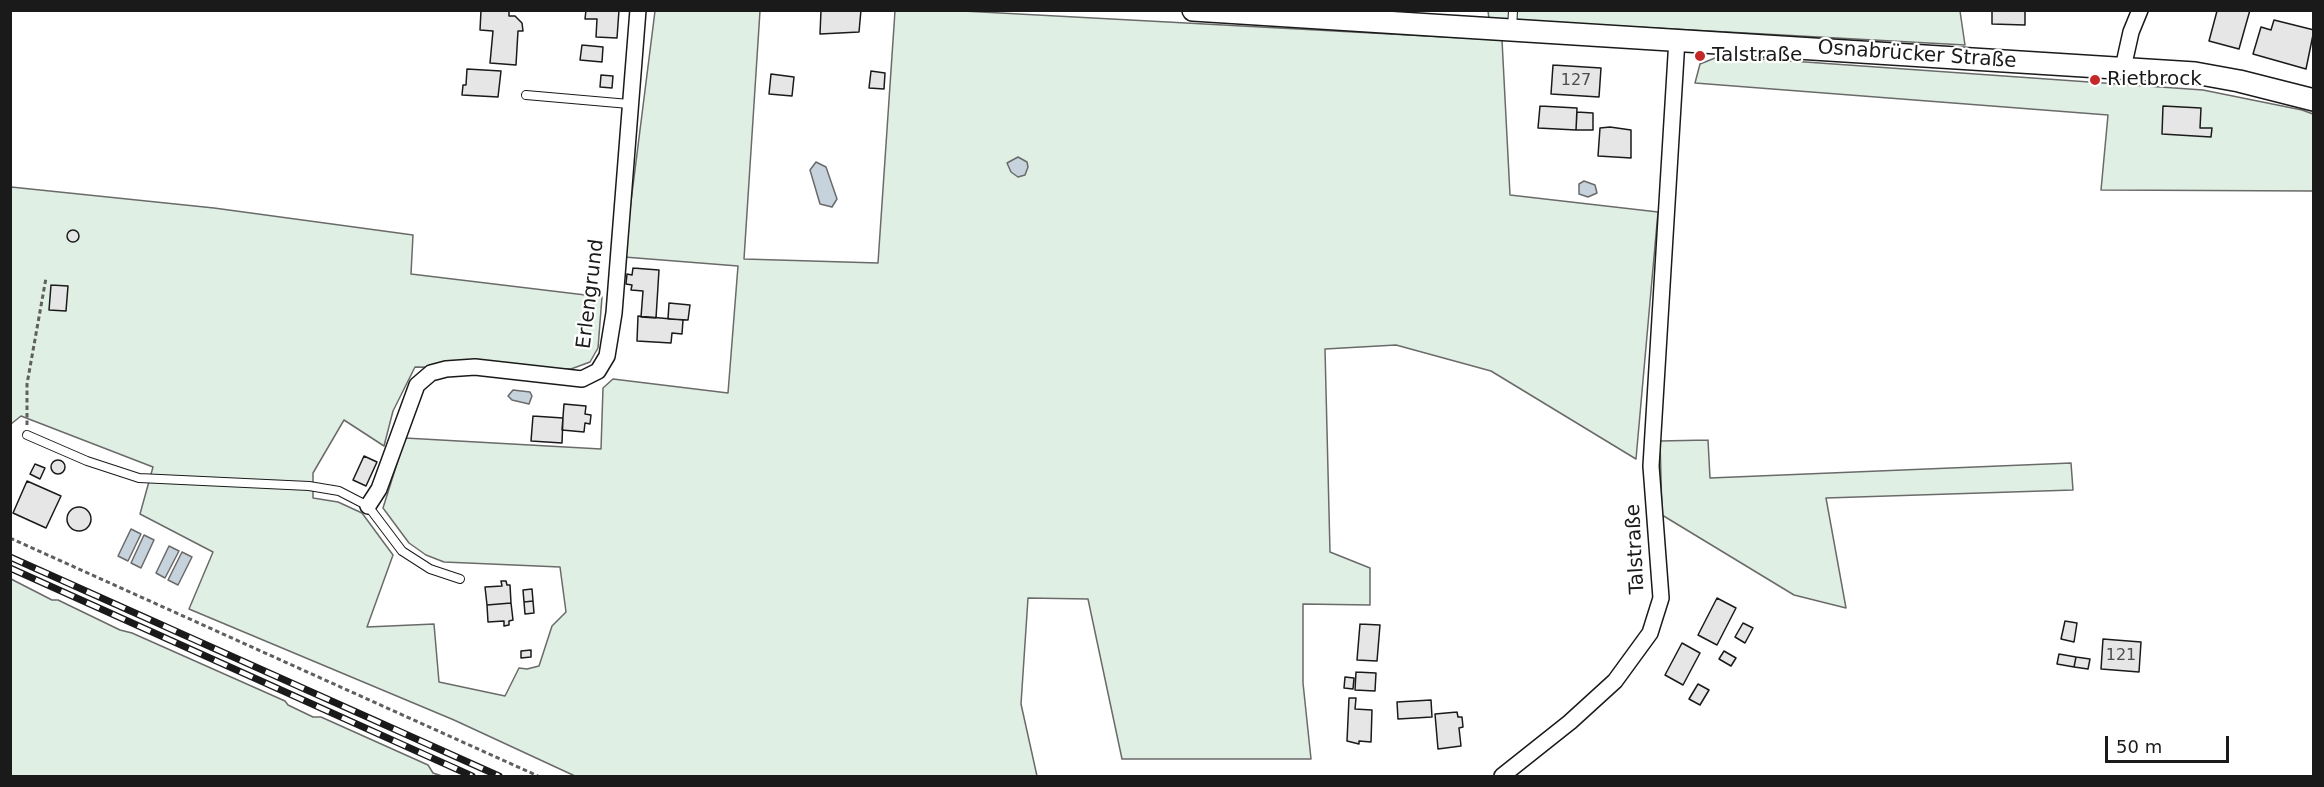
<!DOCTYPE html>
<meta charset="utf-8">
<style>
body{margin:0}
#map{position:relative;width:2324px;height:787px;overflow:hidden;background:#fff;font-family:"DejaVu Sans",sans-serif}
canvas{display:block}
.frame{position:absolute;inset:0;border:12px solid #1a1a1a;pointer-events:none}
.scale{position:absolute;left:2105px;top:736px;width:124px;height:27px;box-sizing:border-box;border:3px solid #1a1a1a;border-top:0;padding-left:8px;font-size:18px;line-height:21px;white-space:nowrap;color:#1a1a1a;-webkit-text-stroke:4px #fff;paint-order:stroke}
</style>
<div id="map">
<canvas width="2324" height="787"></canvas>
<div class="frame"></div>
<div class="scale">50 m</div>
</div>
<script>
const c = document.querySelector('canvas').getContext('2d');
c.lineJoin = 'round';
function paint(path, color) {
  c.fillStyle = color;
  c.fill(path, 'evenodd');
}
function poly(rows) {
  const path = new Path2D();
  for (const r of rows) {
    if (r.length === 3) {
      path.moveTo(r[0] + r[2], r[1]);
      path.arc(r[0], r[1], r[2], 0, 2 * Math.PI);
      continue;
    }
    path.moveTo(r[0], r[1]);
    for (let i = 2; i < r.length; i += 2) path.lineTo(r[i], r[i + 1]);
  }
  return path;
}
function strokePath(path, color, width, dash) {
  c.strokeStyle = color;
  c.lineWidth = width;
  c.lineCap = dash ? 'butt' : 'round';
  c.setLineDash(dash || []);
  c.stroke(path);
}
function label(font, color, halo, rows, align = 'center') {
  c.font = font + ' "DejaVu Sans",sans-serif';
  c.lineWidth = 4.5;
  c.setLineDash([]);
  c.textBaseline = 'middle';
  c.strokeStyle = halo;
  c.fillStyle = color;
  for (const [text, x, y, turn = 0] of rows) {
    c.save();
    c.translate(x, y);
    c.rotate((+turn || 0) * Math.PI / 180);
    c.textAlign = isNaN(turn) ? turn : align;
    if (halo) c.strokeText(text, 0, 0);
    c.fillText(text, 0, 0);
    c.restore();
  }
}
const green = poly([
 [655,11,760,11,744,259,878,263,895,11,963,11,1502,40,1510,195,1658,212,1636,459,1491,371,1396,345,1325,349,1330,552,1370,568,1370,605,1303,604,1303,683,1311,759,1122,759,1088,599,1028,598,1021,704,1037,776,575,776,454,720,189,609,213,552,140,514,153,467,21,416,11,424,11,187,214,208,413,235,411,274,602,297,598,348,590,362,571,369,415,367,393,411,384,446,344,420,313,473,313,498,338,502,362,513,393,555,367,627,434,624,439,682,505,696,519,668,527,669,539,666,552,626,566,612,560,567,444,562,426,555,409,543,383,508,405,438,601,449,603,388,613,379,728,393,738,266,624,257,655,11],
 [1488,11,1960,11,1965,45,1489,19,1488,11],
 [1720,56,2203,90,2302,110,2313,114,2313,191,2101,190,2108,115,1695,83,1700,64,1720,56],
 [1708,440,1710,478,2071,463,2073,490,1826,498,1846,608,1794,595,1662,515,1660,441,1708,440],
 [11,579,52,600,58,600,120,630,132,633,285,701,288,705,313,717,321,717,428,765,433,773,442,776,11,776,11,579]
]);
paint(green, '#e0efe3');
strokePath(green, '#6a6a6a', 1.5);
const water = poly([
 [1018,157,1027,162,1028,167,1025,175,1018,177,1011,172,1007,163,1018,157],
 [816,162,826,167,837,199,832,207,820,204,810,170,816,162],
 [1584,181,1595,185,1597,193,1588,197,1579,194,1579,184,1584,181],
 [513,390,530,392,532,396,529,404,512,400,508,396,513,390],
 [131,529,141,534,128,561,118,556,131,529],
 [144,535,154,540,141,568,131,563,144,535],
 [169,546,179,551,165,578,156,573,169,546],
 [182,552,192,557,178,585,168,580,182,552]
]);
paint(water, '#c6d2dc');
strokePath(water, '#6a6a6a', 1.5);
const building = poly([
 [481,10,509,10,509,16,515,16,522,23,523,31,518,31,516,65,490,63,493,31,480,30,481,10],
 [586,10,619,10,617,38,596,37,597,19,585,19,586,10],
 [821,10,861,10,859,32,820,34,821,10],
 [1992,10,2025,10,2025,25,1992,24,1992,10],
 [2214,10,2250,10,2239,49,2209,41,2217,11,2214,10],
 [2274,20,2314,30,2306,69,2253,54,2261,27,2271,30,2274,20],
 [582,45,603,47,602,62,580,60,582,45],
 [1553,65,1601,68,1599,97,1551,94,1553,65],
 [467,69,501,71,498,97,462,95,463,85,466,85,467,69],
 [871,71,885,73,884,89,869,88,871,71],
 [771,74,794,77,792,96,769,94,771,74],
 [601,75,613,76,612,88,600,87,601,75],
 [1540,106,1577,108,1576,130,1538,128,1540,106],
 [2163,106,2201,108,2200,128,2212,128,2211,137,2162,134,2163,106],
 [1577,112,1593,113,1593,130,1576,130,1577,112],
 [1610,127,1631,130,1631,158,1598,156,1600,128,1610,127],
 [73,236,6],
 [633,268,659,270,656,318,641,317,643,291,631,290,632,285,626,284,627,274,632,275,633,268],
 [51,285,68,286,66,311,49,310,51,285],
 [669,303,690,305,688,320,668,319,669,303],
 [638,316,683,320,682,334,672,333,671,343,637,341,638,316],
 [564,404,586,406,585,414,591,415,590,424,585,423,584,432,562,430,564,404],
 [533,416,563,418,562,443,531,441,533,416],
 [364,456,377,462,366,486,353,480,364,456],
 [58,467,7],
 [35,464,45,468,40,479,30,474,35,464],
 [27,481,61,496,46,528,13,513,27,481],
 [79,519,12],
 [501,581,506,581,507,585,510,585,511,603,487,605,485,587,502,586,501,581],
 [532,589,533,601,524,602,523,590,532,589],
 [1717,598,1736,608,1717,645,1698,635,1717,598],
 [533,601,534,613,525,614,524,602,533,601],
 [511,603,513,620,509,621,509,625,504,626,504,621,488,622,487,605,511,603],
 [2065,621,2077,623,2074,642,2061,639,2065,621],
 [1743,623,1753,628,1745,643,1735,637,1743,623],
 [1360,624,1380,625,1377,661,1357,660,1360,624],
 [2103,639,2141,642,2139,672,2101,669,2103,639],
 [1682,643,1700,653,1683,685,1665,675,1682,643],
 [531,650,531,657,521,658,521,651,531,650],
 [1724,651,1736,658,1731,666,1719,659,1724,651],
 [2059,654,2076,657,2074,667,2057,664,2059,654],
 [2076,657,2090,659,2088,669,2074,667,2076,657],
 [1356,672,1376,673,1375,691,1355,690,1356,672],
 [1345,677,1354,678,1353,689,1344,688,1345,677],
 [1698,684,1709,690,1700,705,1689,699,1698,684],
 [1349,698,1356,698,1355,709,1372,710,1371,742,1359,741,1359,744,1347,741,1349,698],
 [1431,700,1432,717,1398,719,1397,702,1431,700],
 [1457,712,1458,717,1462,717,1463,727,1459,728,1461,746,1438,749,1435,714,1457,712]
]);
paint(building, '#e6e6e6');
strokePath(building, '#1a1a1a', 1.5);
const lane = poly([
 [1512,30,1513,10],
 [526,95,629,104],
 [27,435,87,461,139,478,309,486,339,491,368,506,402,551,430,569,460,579]
]);
const street = poly([
 [2123,68,2131,32,2140,10],
 [368,506,379,489,417,385,431,373,446,369,475,367,582,379,598,371,607,356,614,313,638,10],
 [1502,776,1570,722,1615,681,1650,633,1661,598,1651,466,1677,39]
]);
const secondary = poly([
 [1193,10,2195,73,2239,81,2314,100]
]);
strokePath(lane, '#1a1a1a', 10);
strokePath(street, '#1a1a1a', 18);
strokePath(secondary, '#1a1a1a', 24);
strokePath(poly([
 [27,425,27,384,46,278],
 [10,538,538,776]
]), '#5f5f5f', 3, [4.5, 3]);
strokePath(lane, '#fff', 8);
strokePath(street, '#fff', 15);
strokePath(secondary, '#fff', 21);
const rail = poly([
 [10,557,499,776],
 [10,568,472,776]
]);
strokePath(rail, '#1a1a1a', 7);
strokePath(rail, '#fff', 4.5, [14]);
for (const [x, y, r, color] of [
 [1700,56,6,"#c62828"],
 [2095,80,6,"#c62828"]
]) {
  const dot = new Path2D();
  dot.arc(x, y, r, 0, 2 * Math.PI);
  c.fillStyle = color;
  c.fill(dot);
  strokePath(dot, '#fff', 2);
}
label('16px', '#4d4d4d', null, [
 ["127",1576,81],
 ["121",2121,656]
]);
label('20px', '#1a1a1a', '#fff', [
 ["Osnabrücker Straße",1917,55,4],
 ["Erlengrund",591,294,-83],
 ["Talstraße",1636,549,-93]
]);
label('20px', '#1a1a1a', '#fff', [
 ["Talstraße",1712,56],
 ["Rietbrock",2107,80]
], 'left');
</script>
